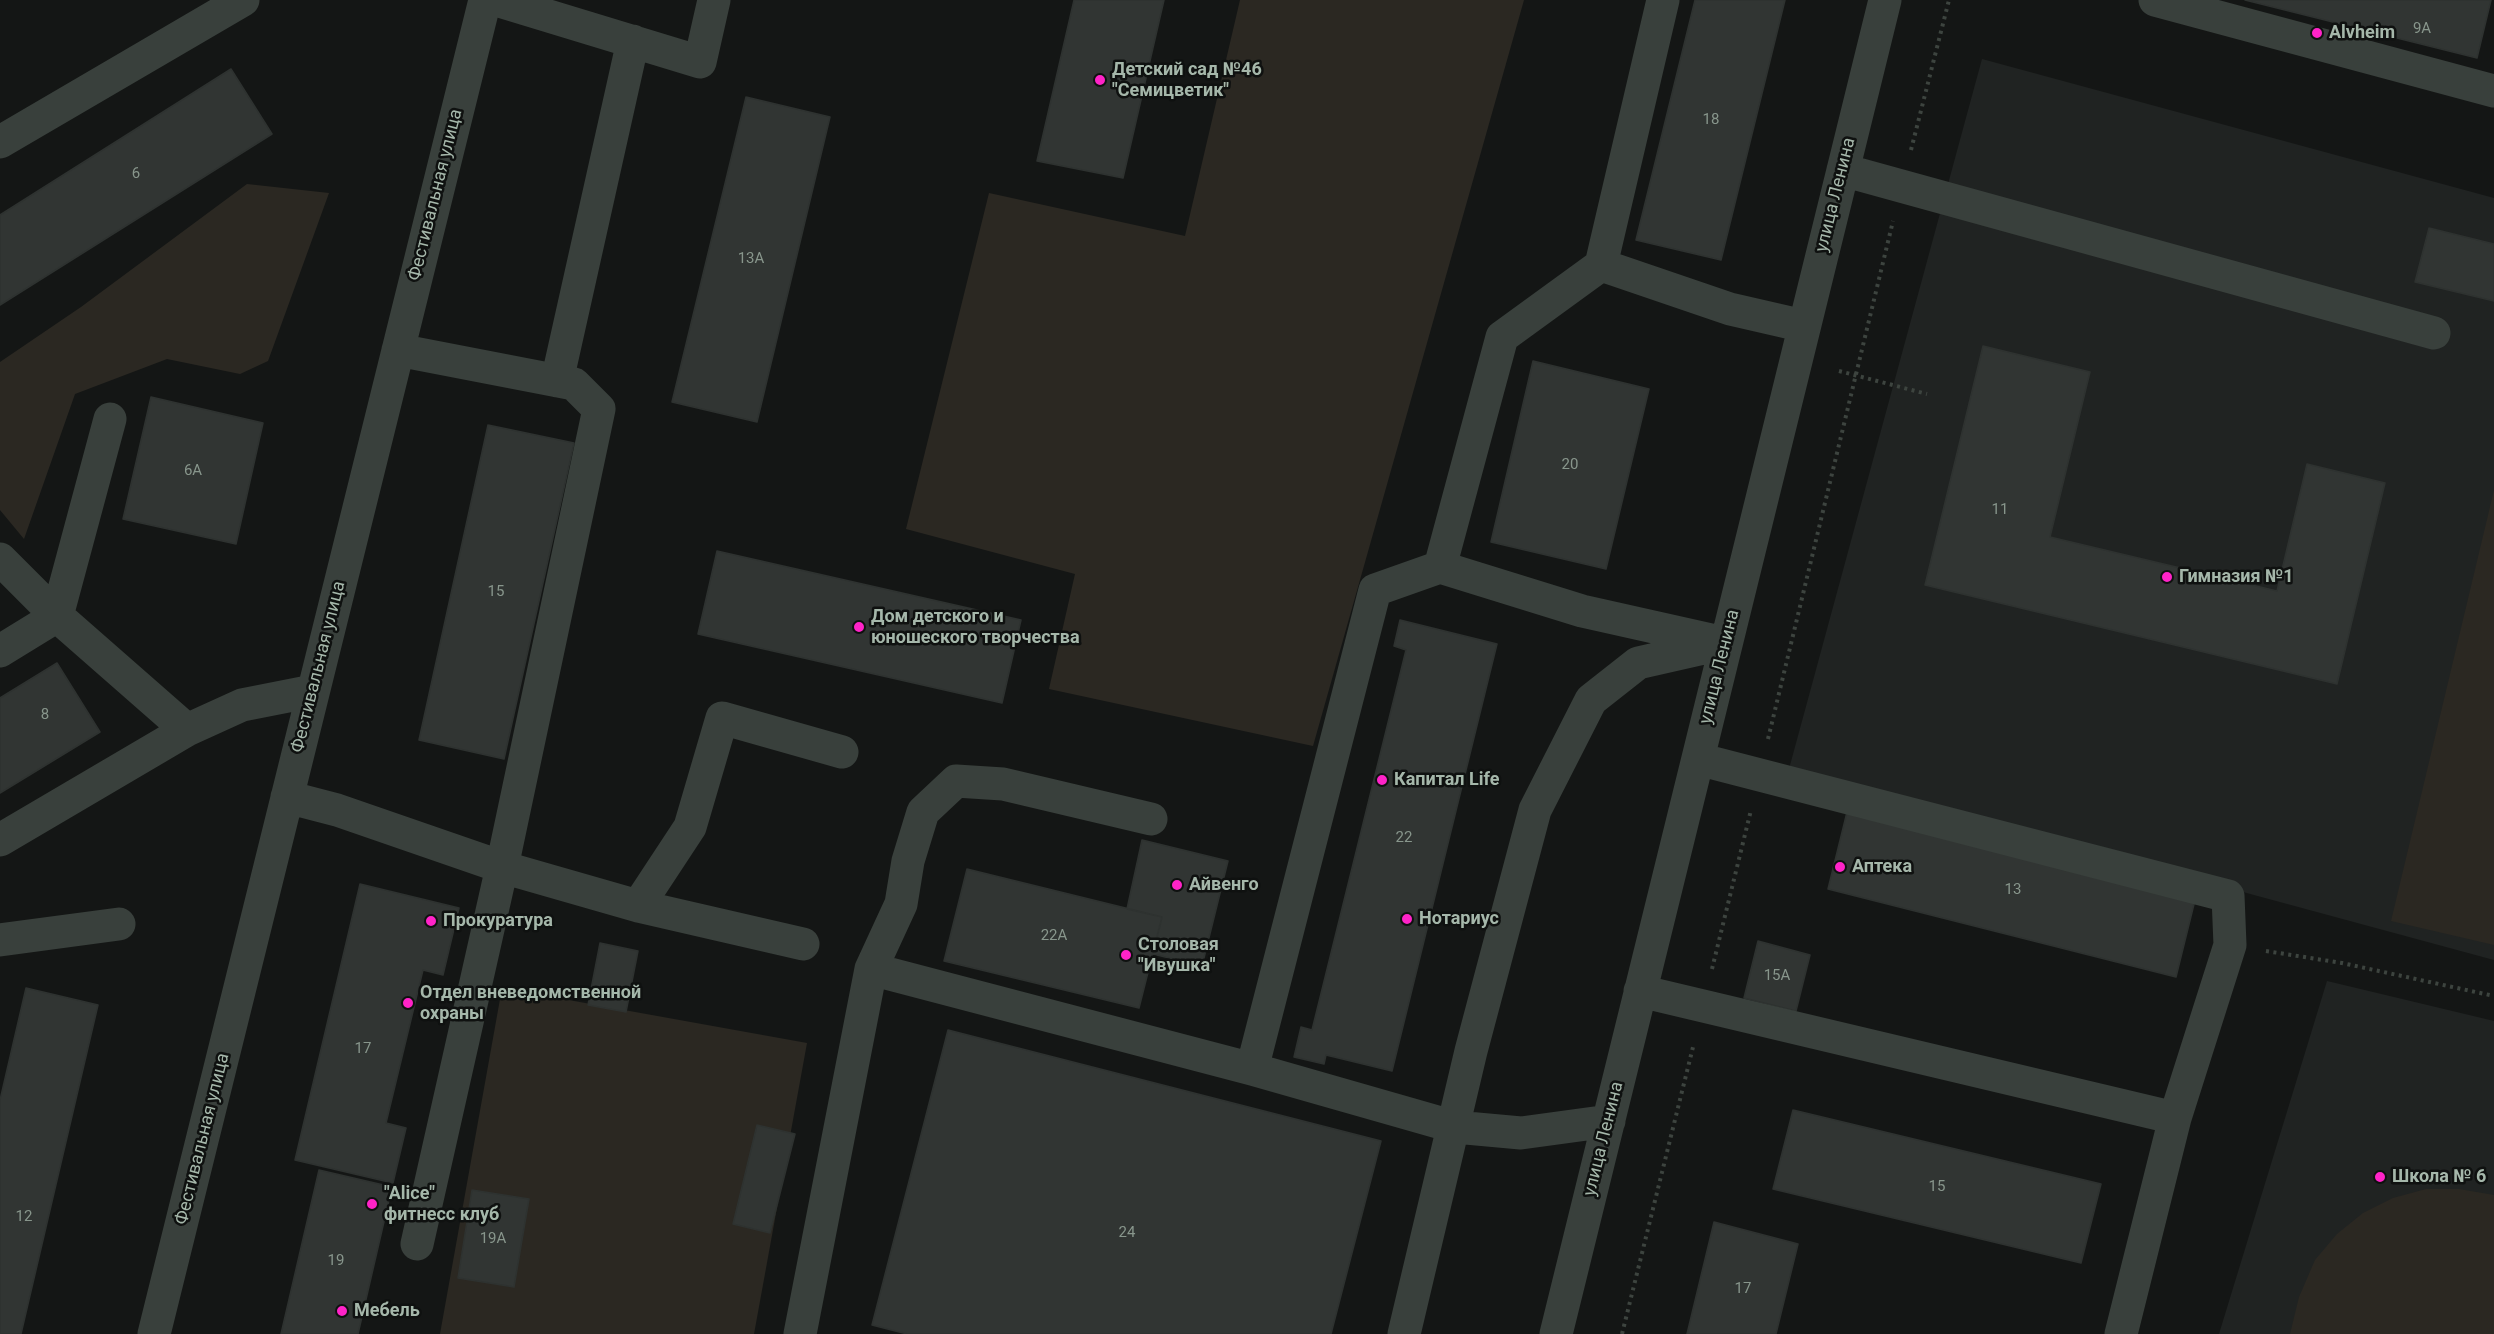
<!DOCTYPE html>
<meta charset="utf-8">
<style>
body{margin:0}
canvas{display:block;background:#141615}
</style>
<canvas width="2494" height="1334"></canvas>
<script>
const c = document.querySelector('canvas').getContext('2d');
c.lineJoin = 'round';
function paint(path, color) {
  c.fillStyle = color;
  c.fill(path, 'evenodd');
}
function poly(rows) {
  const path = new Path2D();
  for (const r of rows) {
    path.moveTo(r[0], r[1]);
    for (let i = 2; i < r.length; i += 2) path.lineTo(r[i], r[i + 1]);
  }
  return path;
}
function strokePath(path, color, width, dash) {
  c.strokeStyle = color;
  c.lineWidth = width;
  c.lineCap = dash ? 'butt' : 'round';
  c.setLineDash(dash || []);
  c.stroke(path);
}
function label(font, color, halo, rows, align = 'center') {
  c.font = font + ' Roboto,sans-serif';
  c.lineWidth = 5;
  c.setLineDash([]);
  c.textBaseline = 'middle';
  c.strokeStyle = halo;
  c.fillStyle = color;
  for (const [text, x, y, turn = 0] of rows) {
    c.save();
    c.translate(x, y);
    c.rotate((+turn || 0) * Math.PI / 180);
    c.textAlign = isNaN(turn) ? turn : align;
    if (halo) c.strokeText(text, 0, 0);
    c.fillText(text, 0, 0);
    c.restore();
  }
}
paint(poly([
 [1982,59,2494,198,2494,960,1789,769],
 [2327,981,2494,1021,2494,1334,2219,1334]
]), '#202322');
paint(poly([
 [1240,0,1524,0,1313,746,1049,689,1075,574,906,529,989,193,1185,236],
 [247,184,329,193,268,361,240,374,167,359,75,394,24,539,0,510,0,362,81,307],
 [2494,490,2494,945,2391,921],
 [502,988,807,1043,754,1334,440,1334],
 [2426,1189,2459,1189,2494,1195,2494,1334,2290,1334,2299,1297,2315,1260,2337,1234,2363,1213,2393,1198]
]), '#2b2822');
const building = poly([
 [1074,0,1164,0,1123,178,1037,161,1074,0],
 [1695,0,1785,0,1721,260,1636,240,1695,0],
 [2245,0,2491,0,2477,58,2245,0],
 [231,69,272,134,0,305,0,215,231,69],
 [746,97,830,117,757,422,672,402,746,97],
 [2429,228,2494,244,2494,301,2415,282,2429,228],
 [1983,346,2090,372,2050,537,2277,591,2307,464,2385,483,2337,684,1925,585,1983,346],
 [1533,361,1649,389,1606,569,1491,542,1533,361],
 [151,397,263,423,236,544,123,519,151,397],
 [488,425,574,443,504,759,419,740,488,425],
 [717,551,1021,620,1002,703,698,634,717,551],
 [1400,620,1497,644,1392,1071,1326,1055,1324,1064,1294,1057,1301,1027,1312,1030,1406,650,1394,646,1400,620],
 [57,663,100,732,0,793,0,698,57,663],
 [1849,804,2197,892,2176,977,1828,889,1849,804],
 [1142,840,1228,861,1202,966,1153,954,1162,917,1127,909,1142,840],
 [967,869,1162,917,1139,1008,944,961,967,869],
 [360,884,459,908,443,975,423,970,386,1123,406,1128,393,1183,295,1160,360,884],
 [1758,941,1810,955,1796,1011,1744,998,1758,941],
 [600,943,638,951,626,1012,588,1005,600,943],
 [26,988,98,1005,21,1334,0,1334,0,1100,26,988],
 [948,1030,1381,1141,1331,1334,907,1334,872,1325,948,1030],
 [1793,1110,2101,1184,2081,1263,1773,1189,1793,1110],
 [757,1125,795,1134,770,1233,733,1224,757,1125],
 [319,1170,392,1187,358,1334,281,1334,319,1170],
 [472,1190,529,1199,514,1287,458,1278,472,1190],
 [1714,1222,1798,1244,1776,1334,1687,1334,1714,1222]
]);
paint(building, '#313533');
strokePath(building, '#2e3230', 1.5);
strokePath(poly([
 [1911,150,1949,0],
 [1839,371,1927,394],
 [1768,739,1893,221],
 [2266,951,2342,963,2494,996],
 [1712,969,1751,810],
 [1622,1334,1694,1043]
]), '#3d443f', 4, [3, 4.5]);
strokePath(poly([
 [496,0,700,62,714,0],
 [1663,0,1601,265,1730,309,1804,326],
 [2155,0,2494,91],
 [0,142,243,0],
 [1843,170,2434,333],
 [1601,265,1502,337,1440,567,1582,611,1716,641],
 [398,350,574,384,599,409,502,867,417,1244],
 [557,381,633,41],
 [0,559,57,616,110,419],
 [0,651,57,616,187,730],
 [1698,759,2228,896,2230,945,2175,1118],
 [287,797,337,810,502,867,638,906,803,944],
 [0,840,187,730,242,705,313,691],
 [638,906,690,827,722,718,842,752],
 [0,940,119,924],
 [871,969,1252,1069,1455,1127,1521,1133,1609,1121],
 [1640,991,2175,1118,2121,1334],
 [1252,1069,1375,590,1440,567],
 [154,1334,485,0],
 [800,1334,871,969,901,904,908,861,923,812,956,781,1003,784,1151,819],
 [1404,1334,1471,1051,1535,810,1591,700,1638,663,1726,643],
 [1556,1334,1885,0]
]), '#39403c', 33);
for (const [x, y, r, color] of [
 [2317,33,6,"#ff23c8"],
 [1100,80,6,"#ff23c8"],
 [2167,577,6,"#ff23c8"],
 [859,627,6,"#ff23c8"],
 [1382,780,6,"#ff23c8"],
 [1840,867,6,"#ff23c8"],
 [1177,885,6,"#ff23c8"],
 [1407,919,6,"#ff23c8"],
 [431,921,6,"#ff23c8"],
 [1126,955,6,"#ff23c8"],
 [408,1003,6,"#ff23c8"],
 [2380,1177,6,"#ff23c8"],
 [372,1204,6,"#ff23c8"],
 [342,1311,6,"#ff23c8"]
]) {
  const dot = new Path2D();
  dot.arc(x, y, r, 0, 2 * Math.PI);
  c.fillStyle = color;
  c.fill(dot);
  strokePath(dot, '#0f1110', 2);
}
label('15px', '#88968c', null, [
 ["9А",2422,29],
 ["18",1711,120],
 ["6",136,174],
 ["13А",751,259],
 ["20",1570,465],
 ["6А",193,471],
 ["11",2000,510],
 ["15",496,592],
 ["8",45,715],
 ["22",1404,838],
 ["13",2013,890],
 ["22А",1054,936],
 ["15А",1777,976],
 ["17",363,1049],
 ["15",1937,1187],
 ["12",24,1217],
 ["24",1127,1233],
 ["19А",493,1239],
 ["19",336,1261],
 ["17",1743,1289]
]);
label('bold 18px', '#a5b7aa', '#0f1110', [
 ["Alvheim",2329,33],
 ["Детский сад №46",1112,70],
 ["\"Семицветик\"",1112,91],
 ["Гимназия №1",2179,577],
 ["Дом детского и",871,617],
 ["юношеского творчества",871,638],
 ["Капитал Life",1394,780],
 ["Аптека",1852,867],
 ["Айвенго",1189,885],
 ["Нотариус",1419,919],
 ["Прокуратура",443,921],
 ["Столовая",1138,945],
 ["\"Ивушка\"",1138,966],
 ["Отдел вневедомственной",420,993],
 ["охраны",420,1014],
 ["Школа № 6",2392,1177],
 ["\"Alice\"",384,1194],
 ["фитнесс клуб",384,1215],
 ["Мебель",354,1311]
], 'left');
label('18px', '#a5b7aa', '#0f1110', [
 ["Фестивальная улица",436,195,-76],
 ["улица Ленина",1836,195,-76],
 ["Фестивальная улица",319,667,-76],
 ["улица Ленина",1720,667,-76],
 ["Фестивальная улица",203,1139,-76],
 ["улица Ленина",1604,1139,-76]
]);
</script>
